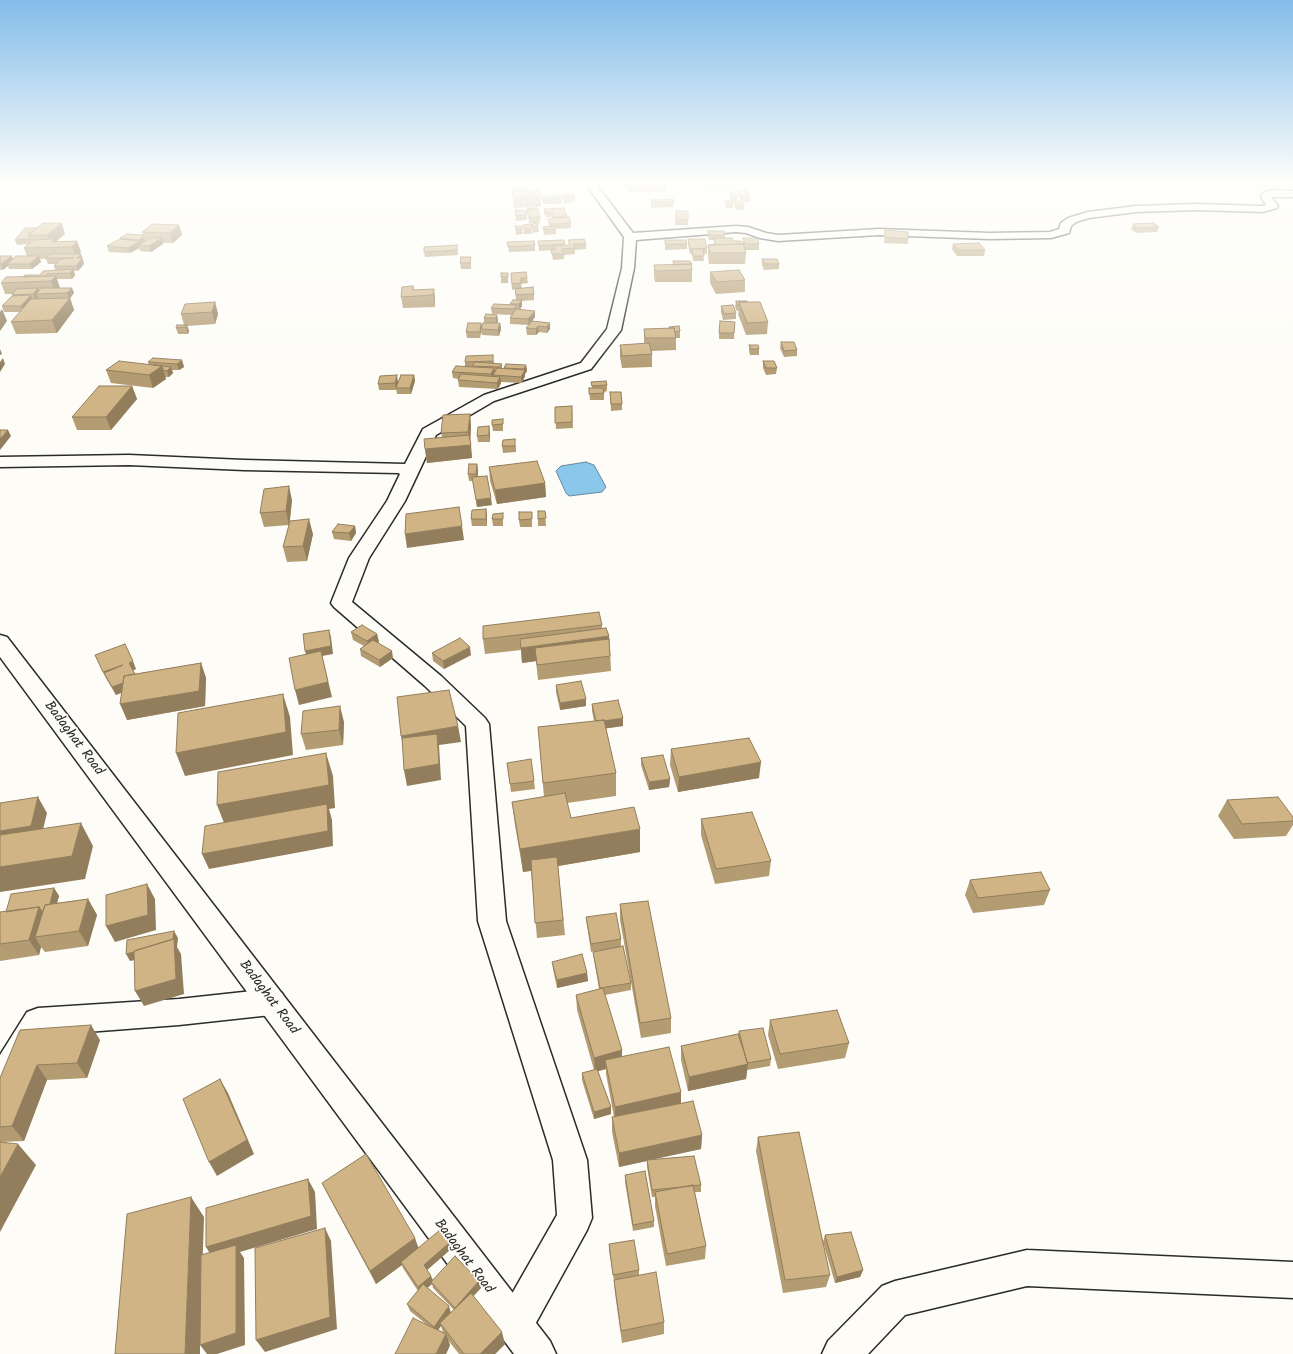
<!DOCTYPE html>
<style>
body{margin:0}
canvas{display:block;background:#fdfcf7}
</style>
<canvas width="1293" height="1354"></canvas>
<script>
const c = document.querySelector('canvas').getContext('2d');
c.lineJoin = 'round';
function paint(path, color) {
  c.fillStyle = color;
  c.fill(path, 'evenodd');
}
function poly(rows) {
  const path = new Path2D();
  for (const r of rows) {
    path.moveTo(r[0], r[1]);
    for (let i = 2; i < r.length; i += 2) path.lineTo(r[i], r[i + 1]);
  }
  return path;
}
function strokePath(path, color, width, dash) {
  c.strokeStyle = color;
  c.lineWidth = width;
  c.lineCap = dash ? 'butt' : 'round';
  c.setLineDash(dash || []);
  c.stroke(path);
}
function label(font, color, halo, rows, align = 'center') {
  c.font = font + ' Kalam,sans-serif';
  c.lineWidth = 3.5;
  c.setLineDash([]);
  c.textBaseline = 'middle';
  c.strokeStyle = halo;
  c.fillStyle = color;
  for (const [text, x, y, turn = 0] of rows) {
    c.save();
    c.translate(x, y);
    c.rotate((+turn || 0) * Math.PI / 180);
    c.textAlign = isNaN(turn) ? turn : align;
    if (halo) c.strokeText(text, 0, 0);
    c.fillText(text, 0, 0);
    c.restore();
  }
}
const water = poly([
 [586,462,594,465,606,487,602,492,569,496,566,493,556,471,561,466,586,462]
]);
paint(water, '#8bc7eb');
strokePath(water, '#65899e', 1);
const minor = poly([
 [590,181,600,181,598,187,633,233,736,226,748,227,766,233,778,235,879,229,990,233,1050,232,1059,229,1061,223,1068,218,1088,212,1136,206,1197,204,1262,206,1266,205,1261,197,1264,192,1276,190,1293,191,1293,197,1271,197,1278,206,1277,208,1263,212,1197,210,1136,212,1089,218,1076,222,1071,226,1069,233,1051,238,990,239,879,235,778,241,760,238,746,233,736,232,636,240,634,268,621,330,591,369,494,401,436,435,405,501,369,558,352,602,441,676,485,718,489,724,506,921,587,1160,592,1218,587,1230,527,1339,514,1345,501,1339,495,1326,501,1313,557,1215,553,1160,478,921,466,726,425,686,334,607,331,603,349,558,387,501,400,474,398,473,244,470,129,465,0,467,0,457,129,455,244,460,405,464,423,429,484,395,581,363,607,329,622,268,624,237,588,187,590,181],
 [271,989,282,993,286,1002,282,1011,271,1015,179,1025,47,1035,11,1094,0,1098,0,1055,27,1012,38,1008,179,999,271,989],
 [1027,1250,1293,1262,1293,1298,1027,1286,905,1315,868,1354,822,1354,828,1341,882,1286,895,1281,1027,1250]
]);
const secondary = poly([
 [0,635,7,637,550,1341,556,1354,514,1354,0,657,0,635]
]);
strokePath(minor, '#2b2b2b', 3);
strokePath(secondary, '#2b2b2b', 3);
paint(minor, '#fdfcf7');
paint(secondary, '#fdfcf7');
paint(poly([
 [621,181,666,181,666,192,628,192,628,185,621,185],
 [701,181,736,181,735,184,704,186],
 [515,188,541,196,541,206,536,207,536,209,540,217,540,223,529,223,527,207,514,208,512,191,515,191],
 [738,191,750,197,750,202,743,202,744,205,744,210,736,210,734,206,734,202,733,202,733,208,726,208,725,206,725,201,731,201,730,197,730,192,737,197,737,201,741,201,738,196],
 [562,195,575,197,575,202,564,203,563,200],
 [542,196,561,198,562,204,543,204],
 [651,200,674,202,673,207,651,208],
 [544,209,567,216,567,218,571,223,571,228,556,229,556,234,544,235,543,227,549,227,548,219,552,218,552,217,546,217,544,214],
 [515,210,527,215,527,220,516,221],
 [676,211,688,211,688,225,675,225],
 [532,224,538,227,539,232,533,233],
 [1133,224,1159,227,1157,232,1136,233,1131,229],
 [179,225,182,235,173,243,163,243,163,244,151,252,140,251,139,248,130,253,109,252,107,246,120,239,120,238,143,235,142,232],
 [523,225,532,229,532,234,524,234],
 [515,226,522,229,523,234,516,235],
 [25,228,65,234,56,241,77,241,81,252,79,254,83,259,83,260,84,264,78,271,74,271,75,275,72,279,57,279,60,288,72,288,74,293,70,298,74,310,57,333,16,334,11,322,20,312,4,312,2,306,12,296,12,295,13,294,5,294,1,283,23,277,40,275,55,270,54,266,56,264,48,264,46,259,40,259,41,262,32,269,9,269,8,266,3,270,0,270,0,256,13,259,27,256,24,248,28,244,17,245,15,240],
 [885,230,908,239,908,244,884,243],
 [708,231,725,235,725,238,743,244,743,238,759,244,759,250,745,250,746,253,745,264,709,264,708,256,708,245,714,244,714,240,709,240,708,237],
 [688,239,707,248,707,254,703,254,704,261,693,261,692,254,690,254,688,244],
 [568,240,586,244,586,249,575,250,575,254,564,255,564,259,553,260,551,250,539,251,538,241,565,244,565,245,569,245],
 [665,240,687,244,687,249,665,250],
 [507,242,535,245,535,251,509,252],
 [953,244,985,250,984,256,957,256,952,249],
 [457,245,458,255,425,257,424,252],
 [762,259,779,264,779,269,764,270,762,265],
 [673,261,692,264,692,282,655,282,654,276,654,265,673,265],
 [471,262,471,269,461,269,460,263],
 [710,272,745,280,745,292,716,294,710,283],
 [508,273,508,283,501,283,501,277],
 [511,273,527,278,528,283,521,284,522,288,534,294,534,300,522,301,522,306,520,310,535,317,532,321,550,323,550,329,547,333,539,332,536,335,527,335,526,328,529,325,510,324,510,318,511,315,492,314,491,308,510,305,510,304,516,300,515,289,512,290],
 [413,286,414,290,434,289,435,301,435,307,403,308,401,297],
 [736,301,747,302,768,322,767,334,746,335,738,314,739,311,737,311,735,307],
 [215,302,218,314,215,324,187,326,189,331,188,334,178,334,176,328,184,325,181,314],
 [721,306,736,313,736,319,723,320,721,312],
 [497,315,498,321,497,323,500,323,501,329,499,336,482,335,481,332,480,338,467,338,466,332,481,323,482,328,484,323,484,318],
 [735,322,734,339,719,339,719,333],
 [669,327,680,331,680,338,676,338,676,350,651,351,652,354,652,367,622,368,620,357,620,345,644,344,644,329,669,328],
 [781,342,797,350,797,356,784,357,780,348],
 [749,345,759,349,759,355,750,355,749,351],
 [182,360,184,367,179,370,172,370,173,373,169,377,165,377,166,379,153,388,111,383,106,370,149,365,148,362],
 [494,361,494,363,502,364,502,369,526,365,527,371,525,374,525,376,522,383,501,382,501,383,498,389,459,387,458,380,459,379,453,378,452,372,465,367,465,362],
 [763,361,777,368,776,374,766,375,763,368],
 [414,375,415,381,411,394,397,394,396,388,396,390,379,390,378,384,398,382,397,387],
 [591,382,607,385,607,391,604,392,604,400,590,400,589,388,592,388],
 [132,386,137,399,111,430,77,430,72,417],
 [610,392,622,404,622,410,611,411],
 [572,406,573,428,556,429,555,407],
 [470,414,471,427,470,442,472,458,427,463,425,449,442,437,441,433],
 [503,419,503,431,493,431,492,425],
 [490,433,490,442,478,442,477,436],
 [503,440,516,446,516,452,503,453,502,446],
 [477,464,478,471,478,477,492,505,477,507,473,481,469,481,468,474],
 [501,465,545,483,546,497,497,504,490,481,489,467],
 [292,500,290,521,313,534,307,561,287,562,283,547,289,525,264,527,260,513],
 [486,509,487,516,487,526,472,526,471,519],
 [545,511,546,526,538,526,538,519],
 [503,513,503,526,493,526,492,519],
 [532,519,532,527,520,527,519,520],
 [355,526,356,533,351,541,334,539,332,532],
 [602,625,602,629,610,649,611,671,538,680,536,661,522,663,521,650,485,654,483,639],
 [351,632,377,634,379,642,378,643,393,658,380,667,361,656,360,649,364,646,353,640],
 [432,653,471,655,444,669,433,661],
 [95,655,136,669,133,670,135,674,201,663,206,678,205,706,127,720,122,692,116,695,107,680],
 [556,685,586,699,586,706,560,710,556,692],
 [592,704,623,726,606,728,616,773,616,796,567,803,571,818,640,852,558,866,565,935,537,938,531,871,523,872,515,825,512,802,544,797,538,727,594,721,592,711],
 [344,722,343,745,306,750,301,734],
 [671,749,759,778,678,792,670,765],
 [641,758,670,779,669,787,649,790,641,765],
 [507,763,534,781,535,789,511,792],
 [1227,800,1293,817,1293,825,1286,836,1234,839,1218,816],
 [701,819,771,861,769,876,715,884,701,835],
 [970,880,1050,890,1044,905,973,913,965,895],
 [54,888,59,896,57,903,88,899,97,915,88,946,45,952,41,947,39,955,0,961,0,912,6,912],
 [620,904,671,1018,671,1033,641,1038,620,920],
 [586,917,621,939,621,947,631,983,631,990,605,995,622,1050,622,1056,681,1104,702,1135,701,1149,652,1159,701,1185,701,1192,695,1192,706,1246,705,1259,666,1266,655,1206,655,1197,652,1197,647,1167,647,1161,619,1167,612,1132,612,1117,614,1117,606,1074,606,1069,598,1071,611,1107,611,1114,594,1119,582,1080,582,1073,594,1070,577,1010,576,995,599,989,594,959,593,952,602,950,591,952,587,925],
 [552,962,587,973,588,981,557,988,553,969],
 [770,1020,849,1043,845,1058,778,1069,768,1035],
 [739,1031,771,1059,770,1066,747,1070,746,1079,688,1091,681,1060,681,1046,738,1035],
 [100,1040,87,1078,47,1080,24,1141,0,1142,0,1078],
 [758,1137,830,1275,826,1287,783,1293,756,1151],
 [625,1175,654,1221,654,1227,633,1231,625,1182],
 [322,1183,418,1247,449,1243,451,1249,427,1270,433,1280,481,1288,473,1296,505,1344,495,1354,459,1354,448,1340,450,1345,446,1354,395,1354,426,1324,410,1311,407,1304,418,1291,403,1268,402,1265,376,1284,329,1197],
 [432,1284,433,1288,454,1310,451,1313,427,1288],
 [441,1326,443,1332,438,1330],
 [825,1235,863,1270,860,1277,835,1283,823,1242],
 [609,1244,639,1270,639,1275,664,1322,664,1334,622,1343,615,1293,614,1281,609,1250]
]), '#b39b72');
paint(poly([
 [62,223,65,234,51,246,47,235],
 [179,225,182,235,173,243,170,233],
 [143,237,145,242,138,245,139,248,130,253,128,248,140,241,139,240],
 [162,238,163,244,151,252,149,246],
 [77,241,81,252,76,258,72,247],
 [81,254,83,259,83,260,84,264,78,271,76,266,77,258],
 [12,256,14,262,7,264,8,266,3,270,1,264],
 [39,256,41,262,32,269,30,264],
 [73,269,75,275,72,279,70,273],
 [56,276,60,288,55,293,51,281],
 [38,288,40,294,36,294,38,297,35,300,33,294],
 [72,288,74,293,70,298,74,310,57,333,52,320,69,299,67,293],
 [434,289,435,301,435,307,433,295],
 [31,295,33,301,23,312,21,306],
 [522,300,522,306,519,310,519,304],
 [215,302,218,314,215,324,212,312],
 [2,309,7,321,0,331,0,312],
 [535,311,535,317,529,325,528,319],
 [497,315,498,321,496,324,496,318],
 [481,323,482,329,481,329,480,338,480,332],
 [500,323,501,329,499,336,498,330],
 [550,323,550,329,547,333,547,327],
 [187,325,189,331,188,334,186,327],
 [538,326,539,332,536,335,536,329],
 [0,349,2,354,0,355],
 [3,358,5,364,0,372,0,362],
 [182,360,184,367,179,370,177,364],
 [526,365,527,371,525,374,525,376,522,383,521,377],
 [162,366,166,379,153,388,149,375],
 [171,367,173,373,169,377,167,371],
 [494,368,495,375,493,375,493,377,492,381,491,374],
 [397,375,398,382,396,390,395,383],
 [414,375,415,381,411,394,410,388],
 [500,377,501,383,498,389,497,383],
 [132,386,137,399,111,430,106,417],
 [470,414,471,427,470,445,471,445,472,458,427,463,425,449,470,445,468,432],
 [489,426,490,433,490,442,489,435],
 [8,430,11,436,0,450,0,439],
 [477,464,478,471,477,481,476,474],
 [545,483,546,497,497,504,495,490],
 [289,486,292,500,289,525,286,511],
 [491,498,492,505,477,507,476,500],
 [486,509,487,516,487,526,486,519],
 [309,519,313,534,307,561,303,546],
 [355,526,356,533,351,541,349,533],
 [462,526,464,540,407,548,405,534],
 [329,630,331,637,333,654,322,656,332,697,299,705,295,690,307,658,305,651],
 [377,634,379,642,368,649,367,641],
 [609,636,610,651,522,663,521,648],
 [470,647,471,655,444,669,443,661],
 [392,651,393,658,380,667,379,660],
 [133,661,136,669,132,671,129,663],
 [201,663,206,678,205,706,127,720,120,704],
 [123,665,104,673,107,680,103,672],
 [137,677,141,685,116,695,112,687],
 [283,694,290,717,293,755,185,776,176,753],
 [586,699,586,706,560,710,560,703],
 [340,706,344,722,343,745,339,730],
 [623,718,623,726,596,730,596,722],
 [458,726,461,742,439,745,441,780,407,786,404,770,404,751,401,736],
 [326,753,333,776,335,808,329,809,332,820,333,846,209,869,202,854,226,828,217,805],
 [761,762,759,778,678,792,679,777],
 [670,779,669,787,649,790,649,782],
 [38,797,47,813,40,842,0,848,0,831],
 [81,823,93,846,85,879,0,892,0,867],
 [640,829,640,852,523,872,520,849],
 [147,884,155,899,156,930,115,942,106,926],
 [54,888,59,896,53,918,48,910],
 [88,899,97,915,88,946,79,931],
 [39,907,49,922,35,937,41,947,39,955,29,940],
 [174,931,178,938,177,947,181,954,184,994,144,1006,135,991,174,952,130,961,126,954],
 [587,973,588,981,557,988,557,980],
 [91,1025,100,1040,87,1078,77,1063],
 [622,1050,622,1064,605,1060,606,1069,595,1072,594,1058],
 [748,1064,746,1079,688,1091,689,1077],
 [37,1065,47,1080,24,1141,12,1126],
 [220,1079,228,1093,254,1154,217,1176,209,1162],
 [681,1092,681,1107,615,1121,615,1107],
 [611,1107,611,1114,594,1119,594,1112],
 [702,1135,701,1149,619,1167,619,1153],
 [18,1144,36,1165,0,1232,0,1177],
 [308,1179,315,1192,317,1229,240,1252,244,1258,245,1345,217,1354,207,1354,200,1345,200,1354,185,1354,191,1197,204,1217,200,1345,214,1260,206,1247],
 [325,1228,331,1241,337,1329,265,1352,256,1340],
 [415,1238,420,1252,401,1262,402,1265,376,1284,370,1271],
 [449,1243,451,1249,426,1271,424,1265],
 [863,1270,860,1277,835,1283,837,1277],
 [431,1276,434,1283,431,1282,432,1284,420,1294,418,1287],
 [479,1281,481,1288,457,1314,455,1308],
 [449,1306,451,1313,440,1323,441,1326,436,1333,434,1327],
 [502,1332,505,1344,495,1354,480,1354],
 [446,1334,450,1345,446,1354,436,1354]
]), '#927e5d');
const building = poly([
 [666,181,666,182,628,182,628,181,666,181],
 [515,188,524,188,525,191,516,191,515,188],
 [539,190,541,196,514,197,512,191,539,190],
 [747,190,750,197,741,197,738,191,747,190],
 [730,192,735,192,737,197,732,197,730,192],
 [574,194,575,197,564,198,562,195,574,194],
 [542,196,561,196,561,198,543,199,542,196],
 [673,199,674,202,651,202,651,200,673,199],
 [725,201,732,201,733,203,726,203,725,201],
 [734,201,742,201,744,205,736,205,734,201],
 [527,204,536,204,536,208,527,209,527,204],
 [564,208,567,216,553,217,552,212,545,212,544,209,564,208],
 [538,209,540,217,529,218,527,210,538,209],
 [515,210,526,210,527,215,516,216,515,210],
 [676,211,688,211,688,220,676,220,676,211],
 [569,217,571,223,550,224,548,219,569,217],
 [43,223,62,223,47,235,28,235,43,223],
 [537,223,538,227,533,227,532,224,537,223],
 [1154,223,1159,227,1137,228,1133,224,1154,223],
 [152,224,179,225,170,233,142,232,152,224],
 [531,224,532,229,524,229,523,225,531,224],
 [515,226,522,226,522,229,516,229,515,226],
 [555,226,555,229,543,229,543,227,555,226],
 [25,228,37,228,28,235,30,239,15,240,25,228],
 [885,230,908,232,908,239,885,237,885,230],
 [708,231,724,231,725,235,709,235,708,231],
 [127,234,143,235,143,237,139,240,120,238,127,234],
 [151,238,162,238,149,246,138,245,151,238],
 [714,238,732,238,733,241,741,241,743,244,709,245,715,244,714,238],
 [743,238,757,238,759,244,745,244,743,238],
 [55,239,52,242,77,241,72,247,24,248,33,240,55,239],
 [120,239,140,241,128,248,107,246,120,239],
 [584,239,586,244,573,244,575,248,562,249,564,254,552,254,551,250,555,250,554,246,570,245,568,240,584,239],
 [688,239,705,239,707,248,690,249,688,239],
 [564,240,565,244,539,246,538,241,564,240],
 [665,240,686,240,687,244,665,244,665,240],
 [534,241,535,245,508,247,507,242,534,241],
 [979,243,985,250,958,250,953,244,979,243],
 [743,244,746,253,710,253,708,245,743,244],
 [457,245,457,250,424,252,424,247,457,245],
 [692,249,703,249,704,256,693,256,692,249],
 [50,254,81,254,77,258,82,258,76,266,54,266,60,259,74,258,46,258,50,254],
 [0,256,12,256,1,264,0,264,0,256],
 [16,256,39,256,30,264,7,264,16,256],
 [461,257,471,257,470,263,460,263,461,257],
 [762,259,777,259,779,264,765,264,762,259],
 [673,261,690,261,692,264,674,265,673,261],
 [691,264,692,270,655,271,654,265,691,264],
 [73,269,70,273,47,274,45,276,23,277,25,275,40,275,43,271,73,269],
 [739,270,745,280,717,282,710,272,739,270],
 [526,272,527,278,521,278,521,283,512,284,511,273,526,272],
 [501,273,508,273,508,277,501,277,501,273],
 [56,276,51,281,1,283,6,277,56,276],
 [413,286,413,290,434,289,433,295,401,297,402,287,413,286],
 [533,287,534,294,516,295,515,289,533,287],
 [38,288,33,294,12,295,16,289,38,288],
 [41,288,72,288,67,293,36,294,41,288],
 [31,295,21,306,2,306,12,296,31,295],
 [70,298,52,320,11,322,31,299,70,298],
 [513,300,522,300,519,304,510,304,513,300],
 [736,301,747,301,747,302,739,302,739,305,737,305,736,301],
 [215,302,212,312,181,314,185,304,215,302],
 [739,302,760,302,768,322,747,323,739,302],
 [494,304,517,305,514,309,491,308,494,304],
 [733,305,736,313,724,314,721,306,733,305],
 [516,309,535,311,528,319,510,318,516,309],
 [486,314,497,315,496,318,484,318,486,314],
 [532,321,550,323,547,327,538,326,536,329,526,328,532,321],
 [720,321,735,322,734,333,719,333,720,321],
 [468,323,481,323,480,332,466,332,468,323],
 [483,323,500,323,498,330,481,329,483,323],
 [177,325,187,325,186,327,176,328,177,325],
 [679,326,680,331,675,332,674,328,669,328,669,327,679,326],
 [674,328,676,338,645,338,644,329,674,328],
 [781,342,794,342,797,350,784,351,781,342],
 [649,343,652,354,622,356,620,345,649,343],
 [749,345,758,345,759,349,751,349,749,345],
 [493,355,493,361,465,362,466,356,493,355],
 [153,358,182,360,177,364,148,362,153,358],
 [119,361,162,366,149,375,106,370,119,361],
 [763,361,774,361,777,368,766,368,763,361],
 [475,362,502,364,500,367,472,366,475,362],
 [506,364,526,365,524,369,504,368,506,364],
 [154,365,171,367,167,371,163,370,162,366,154,365],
 [456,366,494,368,491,374,452,372,456,366],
 [497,368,525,370,521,377,493,375,497,368],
 [461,374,500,377,497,383,458,380,461,374],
 [397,375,395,383,378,384,380,376,397,375],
 [401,375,414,375,410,388,396,388,401,375],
 [606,381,607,385,592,386,591,382,606,381],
 [99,386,132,386,106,417,72,417,99,386],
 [589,388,603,388,604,393,589,394,589,388],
 [610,392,621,392,622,404,611,404,610,392],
 [572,406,572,422,555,423,555,407,572,406],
 [470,414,468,432,441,433,443,415,470,414],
 [503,419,503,424,492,425,492,420,503,419],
 [489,426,489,435,477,436,478,427,489,426],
 [0,430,8,430,0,439,0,430],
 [469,435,471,445,425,449,424,439,469,435],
 [515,439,515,446,502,446,503,440,515,439],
 [537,461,545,483,495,490,489,467,537,461],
 [469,464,477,464,476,474,468,474,469,464],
 [487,476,491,498,476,500,472,477,487,476],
 [289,486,286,511,260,513,264,489,289,486],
 [459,507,462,526,405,534,406,514,459,507],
 [486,509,486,519,471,519,472,510,486,509],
 [538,511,545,511,546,518,538,519,538,511],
 [519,512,532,512,532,519,519,520,519,512],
 [503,513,503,519,492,519,493,514,503,513],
 [309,519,303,546,283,547,290,521,309,519],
 [338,524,355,526,349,533,332,532,338,524],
 [599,612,602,625,483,639,483,626,599,612],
 [362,625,377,634,367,641,351,632,362,625],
 [606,628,609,636,521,648,520,639,606,628],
 [329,630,331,646,305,651,303,634,329,630],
 [460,638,470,647,443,661,432,653,460,638],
 [609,639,610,656,537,665,535,648,609,639],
 [373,640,392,651,379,660,360,649,373,640],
 [125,644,133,661,129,663,135,674,124,676,123,683,112,687,104,673,123,665,103,672,95,655,125,644],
 [321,651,328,682,295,690,289,658,321,651],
 [201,663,199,691,120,704,124,676,201,663],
 [581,681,586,699,560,703,556,685,581,681],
 [449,690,458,726,401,736,397,697,449,690],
 [283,694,286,732,176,753,178,713,283,694],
 [618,700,623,718,604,721,604,720,596,721,592,704,618,700],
 [340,706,339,730,301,734,303,711,340,706],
 [604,720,616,773,543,783,538,727,604,720],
 [437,734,439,764,404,770,402,738,437,734],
 [749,738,761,762,679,777,671,749,749,738],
 [326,753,329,785,217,805,218,772,326,753],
 [663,755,670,779,649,782,641,758,663,755],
 [531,759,534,781,510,784,507,763,531,759],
 [565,793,571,818,634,807,640,829,520,849,512,802,565,793],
 [38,797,31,826,0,831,0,803,38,797],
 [1278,797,1293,817,1293,821,1242,824,1227,800,1278,797],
 [327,804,328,831,202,854,205,826,327,804],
 [752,812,771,861,716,869,701,819,752,812],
 [81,823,72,856,0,867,0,835,81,823],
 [557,857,563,920,535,923,531,860,557,857],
 [1041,872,1050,890,978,898,970,880,1041,872],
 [147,884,148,915,106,926,106,895,147,884],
 [54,888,50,904,45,905,43,911,42,911,39,907,6,912,11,894,54,888],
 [88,899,79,931,35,937,45,905,88,899],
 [648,901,671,1018,640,1023,620,904,648,901],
 [39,907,29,940,0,944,0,912,39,907],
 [616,913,621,939,591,944,586,917,616,913],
 [174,931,173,939,134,951,134,952,126,954,127,940,174,931],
 [174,939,176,979,135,991,134,951,174,939],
 [623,946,631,983,600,988,593,952,623,946],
 [582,954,587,973,557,980,552,962,582,954],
 [603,988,622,1050,594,1058,576,995,603,988],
 [837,1010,849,1043,780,1054,770,1020,837,1010],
 [91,1025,77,1063,37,1065,12,1126,0,1127,0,1078,20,1030,91,1025],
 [763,1028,771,1059,747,1063,739,1031,763,1028],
 [738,1034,748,1064,689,1077,681,1046,738,1034],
 [669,1047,681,1092,615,1107,605,1060,669,1047],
 [597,1069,611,1107,594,1112,582,1073,597,1069],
 [220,1079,247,1140,209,1162,183,1099,220,1079],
 [693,1101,702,1135,619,1153,612,1117,693,1101],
 [799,1132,830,1275,785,1280,758,1137,799,1132],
 [0,1142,18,1144,0,1177,0,1142],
 [366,1154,415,1238,370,1271,322,1183,366,1154],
 [694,1156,701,1185,652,1190,647,1160,694,1156],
 [645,1171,654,1221,633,1225,625,1175,645,1171],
 [308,1179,311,1216,206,1247,206,1208,308,1179],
 [693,1185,706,1246,667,1254,655,1192,693,1185],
 [191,1197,185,1354,115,1354,127,1214,191,1197],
 [325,1228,330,1317,256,1340,255,1248,325,1228],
 [440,1230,449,1243,424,1265,431,1276,418,1287,401,1262,440,1230],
 [851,1232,863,1270,837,1277,825,1235,851,1232],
 [634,1240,639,1270,613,1275,609,1244,634,1240],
 [236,1245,236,1333,200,1345,201,1255,236,1245],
 [455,1256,479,1281,455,1308,431,1282,455,1256],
 [656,1272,664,1322,621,1331,614,1280,656,1272],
 [423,1284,449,1306,434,1327,407,1304,423,1284],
 [471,1293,502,1332,480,1354,464,1354,440,1323,471,1293],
 [413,1318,446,1334,436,1354,395,1354,413,1318]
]);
paint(building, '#d0b485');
strokePath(building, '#927e5d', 1);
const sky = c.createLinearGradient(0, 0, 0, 371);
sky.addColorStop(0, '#83bce9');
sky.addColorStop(0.49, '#fefefb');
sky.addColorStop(1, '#fefefb00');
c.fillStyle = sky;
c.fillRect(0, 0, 1293, 371);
label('14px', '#2b2b2b', '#fdfcf7', [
 ["Badaghat Road",73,739,53],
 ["Badaghat Road",268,998,53],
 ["Badaghat Road",463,1257,53]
]);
</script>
